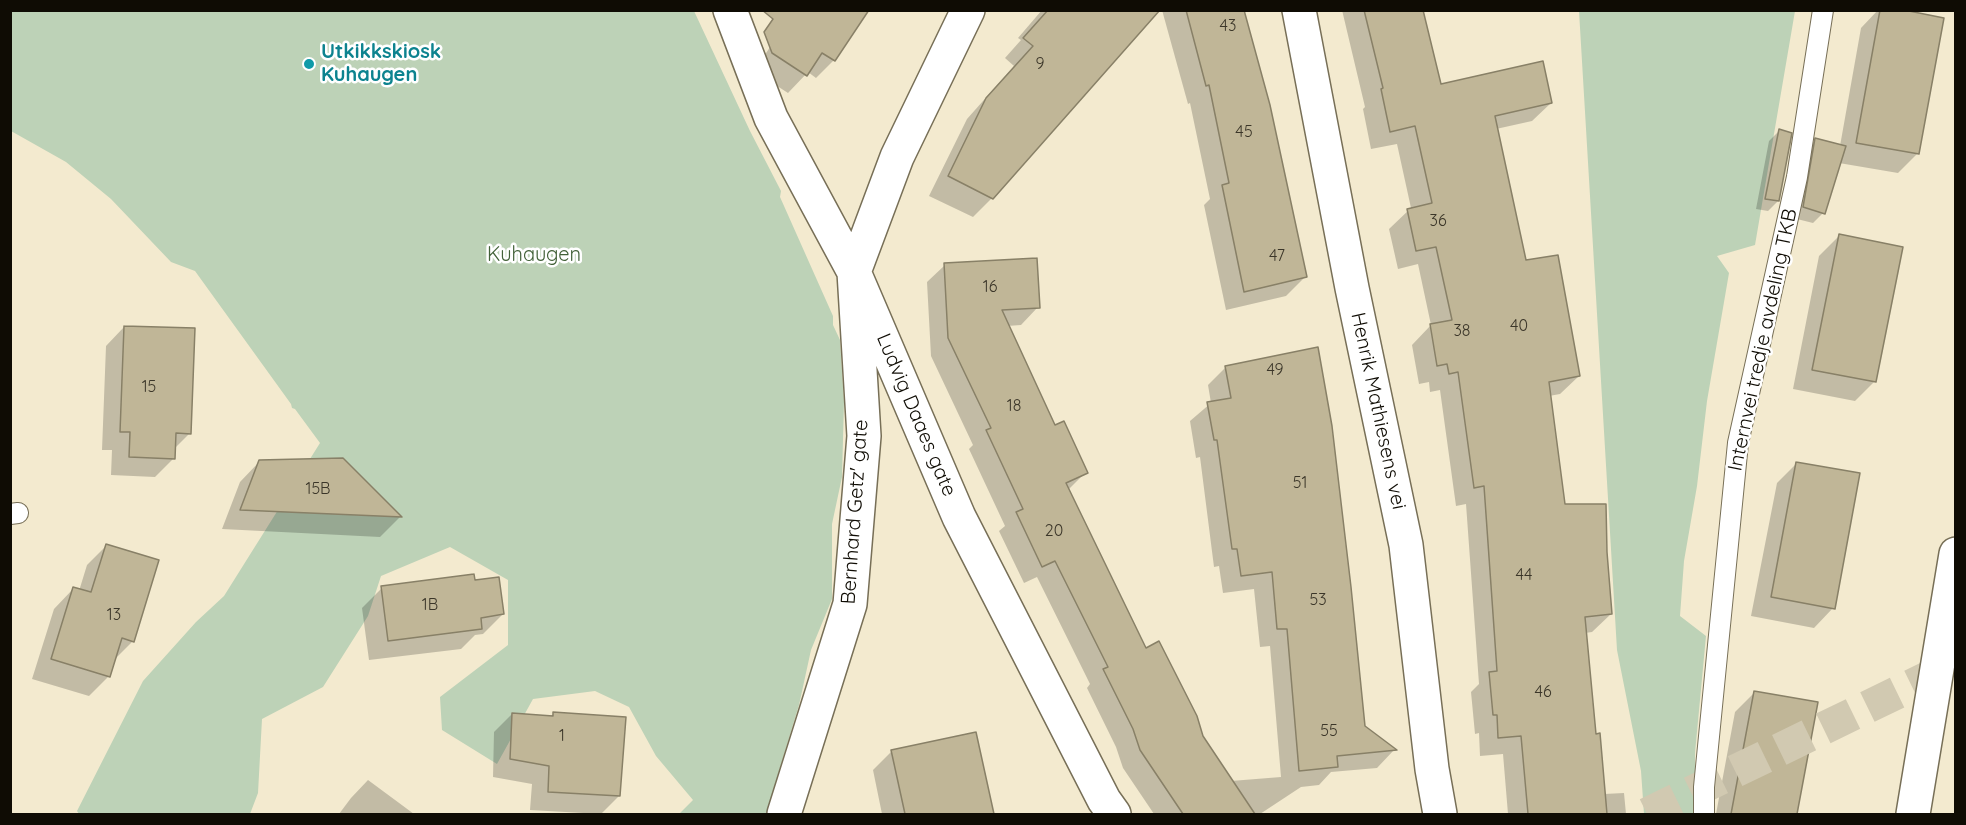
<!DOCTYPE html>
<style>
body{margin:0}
#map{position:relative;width:1966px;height:825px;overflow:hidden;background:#f3eacf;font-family:Quicksand,sans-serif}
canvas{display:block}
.frame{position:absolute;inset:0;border:12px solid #0f0c04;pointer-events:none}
</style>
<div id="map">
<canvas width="1966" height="825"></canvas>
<div class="frame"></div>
</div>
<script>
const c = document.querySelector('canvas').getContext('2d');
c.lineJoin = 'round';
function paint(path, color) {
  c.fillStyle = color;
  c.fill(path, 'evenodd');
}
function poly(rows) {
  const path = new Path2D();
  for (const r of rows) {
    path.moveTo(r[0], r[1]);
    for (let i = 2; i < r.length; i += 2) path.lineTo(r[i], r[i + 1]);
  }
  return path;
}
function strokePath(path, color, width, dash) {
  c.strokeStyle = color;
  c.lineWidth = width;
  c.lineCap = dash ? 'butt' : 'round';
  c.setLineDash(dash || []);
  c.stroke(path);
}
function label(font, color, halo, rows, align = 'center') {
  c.font = font + ' Quicksand,sans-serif';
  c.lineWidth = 5;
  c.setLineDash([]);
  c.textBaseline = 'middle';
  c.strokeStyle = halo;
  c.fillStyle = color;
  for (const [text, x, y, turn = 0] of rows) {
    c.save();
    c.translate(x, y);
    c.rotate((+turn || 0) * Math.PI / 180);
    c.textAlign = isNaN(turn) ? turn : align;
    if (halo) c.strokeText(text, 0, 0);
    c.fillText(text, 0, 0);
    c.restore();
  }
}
paint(poly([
 [11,11,694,11,750,131,781,191,780,197,833,316,833,325,840,340,844,402,842,477,832,524,832,599,811,650,799,705,766,814,679,814,693,800,656,756,629,707,595,691,533,699,497,764,442,730,440,697,508,645,508,580,450,547,381,576,368,616,323,687,262,719,258,793,250,814,79,814,77,811,143,681,196,622,224,596,320,443,295,409,292,408,291,404,195,271,171,262,111,199,66,162,11,131],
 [1579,11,1795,11,1755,245,1717,256,1729,273,1707,401,1697,486,1684,561,1680,616,1706,636,1695,753,1695,814,1644,814,1641,771,1617,650]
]), '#bdd2b7');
paint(poly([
 [795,10,867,10,834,60,816,78,808,72,788,93,754,71],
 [1042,10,1138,10,992,198,973,217,929,196,967,119,1014,66,1005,58,1021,40,1018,38],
 [1162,10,1243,10,1305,277,1286,296,1226,310,1204,205,1210,199,1190,103,1188,104],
 [1342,10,1422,10,1440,86,1551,103,1532,121,1496,129,1524,261,1579,376,1560,394,1549,396,1564,506,1605,553,1611,614,1592,632,1585,633,1595,735,1604,794,1624,793,1626,814,1508,814,1503,754,1480,756,1479,733,1475,734,1471,692,1479,684,1466,504,1456,506,1440,390,1430,392,1429,382,1419,384,1412,345,1431,325,1418,264,1398,269,1389,229,1411,208,1397,144,1371,149,1363,109,1365,107],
 [1878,10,1895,10,1918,153,1898,173,1839,163,1823,213,1813,223,1793,218,1805,150,1816,140,1840,146,1861,28],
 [1779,131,1778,201,1768,211,1756,209,1769,141],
 [1839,236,1875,381,1855,401,1793,389,1819,256],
 [945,265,1038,307,1021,325,1007,326,1054,427,1086,472,1068,490,1145,650,1231,781,1281,777,1270,646,1260,647,1254,589,1223,593,1219,566,1214,567,1200,457,1196,458,1190,421,1211,403,1208,385,1226,367,1363,727,1394,750,1377,768,1331,772,1319,785,1301,787,1260,814,1154,814,1123,768,1116,747,1087,688,1090,684,1037,577,1024,583,999,531,1005,526,969,449,973,445,931,356,927,282],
 [124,327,190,433,174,449,174,458,155,477,111,475,112,450,102,450,106,346],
 [343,459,400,517,380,537,222,529,240,482,260,461],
 [1797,463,1833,608,1814,628,1751,616,1777,483],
 [107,545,133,641,114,660,109,676,89,696,32,679,54,609,73,589,79,591,87,565],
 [474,581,503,614,483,634,475,635,461,649,369,660,362,608,382,588],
 [1755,692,1816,703,1796,814,1716,814,1735,712],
 [512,714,550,717,553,714,619,796,601,814,530,810,532,784,493,777,494,732],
 [975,733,992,814,882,814,873,770,892,751],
 [368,780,414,814,339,814,351,798]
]), '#0003');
const building = poly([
 [762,10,869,10,835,61,822,53,807,76,772,53,764,32,773,19,762,10],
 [1048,10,1160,10,993,199,948,176,986,98,1033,46,1023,38,1048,10],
 [1186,10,1244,10,1270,105,1307,277,1244,292,1222,185,1229,183,1209,85,1206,86,1186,10],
 [1364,10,1423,10,1441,84,1543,61,1552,103,1495,116,1526,260,1558,255,1580,376,1549,382,1565,504,1606,504,1607,552,1612,614,1585,617,1596,734,1600,733,1607,814,1528,814,1521,736,1498,738,1497,715,1493,715,1489,672,1497,671,1484,486,1474,488,1458,372,1449,374,1447,364,1437,366,1430,324,1452,320,1436,247,1416,251,1407,209,1432,203,1415,126,1390,132,1381,89,1383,88,1364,10],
 [1880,10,1904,10,1944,18,1919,154,1856,143,1880,10],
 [1779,129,1792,133,1779,201,1765,199,1779,129],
 [1815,138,1846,146,1825,214,1803,207,1815,138],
 [1839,234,1903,247,1876,382,1812,370,1839,234],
 [1037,258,1040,308,1002,310,1055,425,1064,421,1088,473,1066,483,1146,648,1159,641,1197,716,1203,736,1255,814,1183,814,1140,750,1133,729,1103,669,1108,667,1055,561,1042,567,1016,512,1023,509,986,430,991,428,948,338,944,263,1037,258],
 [124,326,195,328,191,434,176,433,175,459,129,457,130,432,120,432,124,326],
 [1318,347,1332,426,1351,587,1365,726,1397,750,1337,756,1338,767,1299,771,1287,629,1277,629,1272,572,1241,576,1237,549,1232,549,1217,440,1214,440,1207,402,1231,398,1225,366,1318,347],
 [343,458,402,517,240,510,259,460,343,458],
 [1796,462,1860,473,1835,609,1771,597,1796,462],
 [106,544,159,560,134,642,122,638,110,677,51,659,73,587,91,592,106,544],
 [474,574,475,580,499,577,504,614,481,618,482,629,388,641,381,586,474,574],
 [1754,691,1818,702,1797,814,1731,814,1754,691],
 [553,712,626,717,620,796,548,792,549,766,510,759,512,713,553,716,553,712],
 [976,732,994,814,905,814,891,750,976,732]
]);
paint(building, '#c0b697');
strokePath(building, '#888067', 1.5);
strokePath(poly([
 [1647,814,1956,664]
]), '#d1c9b1', 33, [33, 16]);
const lane = poly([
 [10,514,18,513],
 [1704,814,1704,787,1738,443,1797,177,1823,10]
]);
const street = poly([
 [730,10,771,118,854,272,959,517,1104,800,1114,814],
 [1299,10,1352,288,1406,545,1432,769,1440,814],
 [784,814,850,604,864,436,854,272,897,157,968,10]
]);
const secondary = poly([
 [1913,814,1956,554]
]);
strokePath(lane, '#776f57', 22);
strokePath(street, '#776f57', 36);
strokePath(secondary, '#776f57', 36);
strokePath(lane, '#fff', 20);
strokePath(street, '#fff', 33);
strokePath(secondary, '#fff', 33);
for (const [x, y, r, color] of [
 [309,64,6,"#0f9aa8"]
]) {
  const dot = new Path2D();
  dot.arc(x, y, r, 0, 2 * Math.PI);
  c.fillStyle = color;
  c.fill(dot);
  strokePath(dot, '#fff', 2);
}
label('16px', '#3b3629', null, [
 ["43",1228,26],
 ["9",1040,64],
 ["45",1244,132],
 ["36",1438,221],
 ["47",1277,256],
 ["16",990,287],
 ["40",1519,326],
 ["38",1462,331],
 ["49",1275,370],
 ["15",149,387],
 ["18",1014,406],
 ["51",1300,483],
 ["15B",318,489],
 ["20",1054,531],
 ["44",1524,575],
 ["53",1318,600],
 ["1B",430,605],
 ["13",114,615],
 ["46",1543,692],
 ["55",1329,731],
 ["1",562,736]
]);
label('bold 20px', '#0d838f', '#fff', [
 ["Utkikkskiosk",321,52],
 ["Kuhaugen",321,75]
], 'left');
label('20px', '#426138', '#fff', [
 ["Kuhaugen",534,255]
]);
label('20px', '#0f0c04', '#fff', [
 ["Internvei tredje avdeling TKB",1763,340,-78],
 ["Henrik Mathiesens vei",1378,411,78],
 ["Ludvig Daaes gate",916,415,67],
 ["Bernhard Getz' gate",855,512,-86]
]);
</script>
